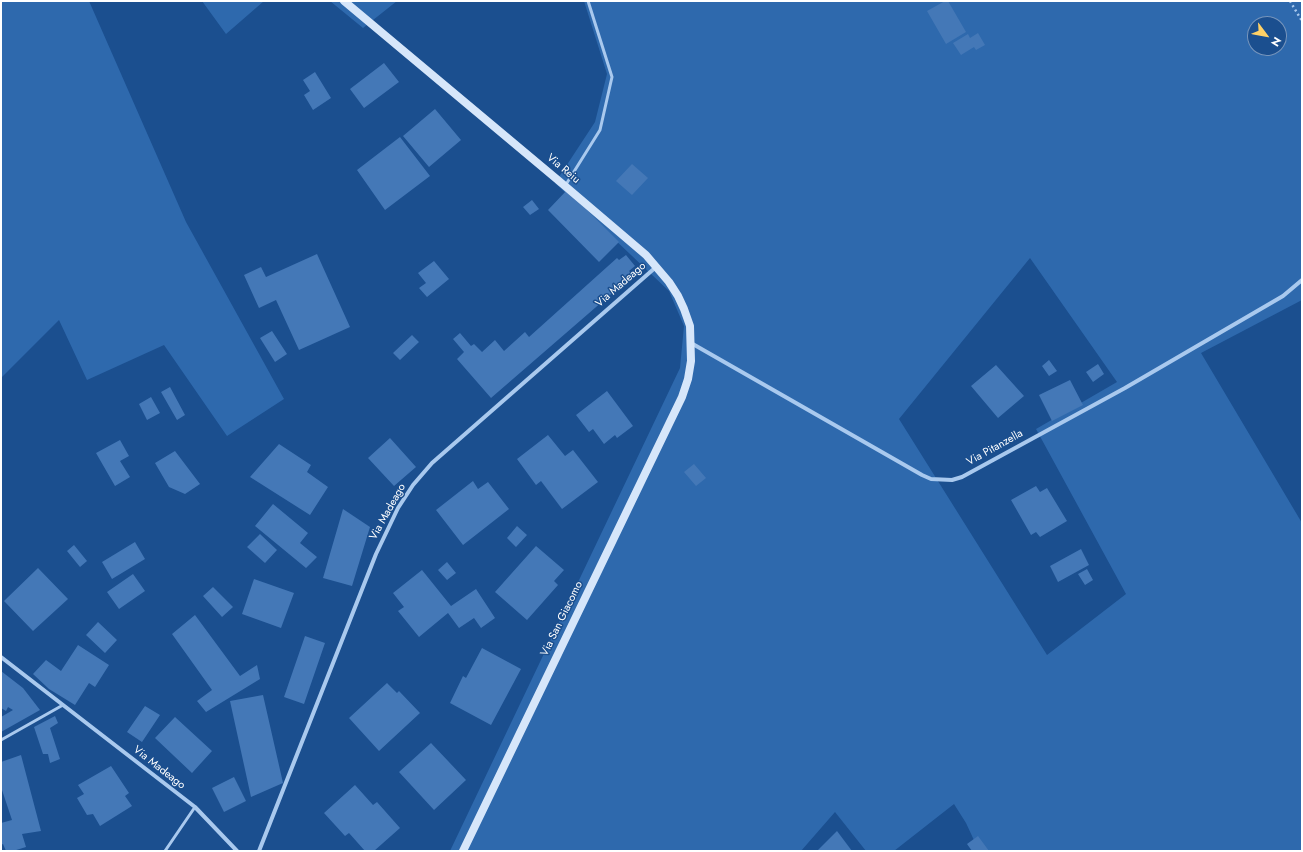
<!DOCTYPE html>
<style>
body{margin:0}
#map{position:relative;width:1303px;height:852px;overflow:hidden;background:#1b4f8f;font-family:Jost,sans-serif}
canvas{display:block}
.frame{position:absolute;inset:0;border:2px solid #fff;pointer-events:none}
.north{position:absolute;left:1247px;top:16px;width:40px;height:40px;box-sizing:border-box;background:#1b4f8f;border:1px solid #7695bc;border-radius:50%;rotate:122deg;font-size:11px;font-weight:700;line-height:16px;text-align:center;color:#fff}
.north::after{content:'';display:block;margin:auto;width:14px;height:18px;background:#ffd166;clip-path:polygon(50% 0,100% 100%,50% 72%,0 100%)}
</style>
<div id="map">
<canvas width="1303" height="852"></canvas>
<div class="frame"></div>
<div class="north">N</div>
</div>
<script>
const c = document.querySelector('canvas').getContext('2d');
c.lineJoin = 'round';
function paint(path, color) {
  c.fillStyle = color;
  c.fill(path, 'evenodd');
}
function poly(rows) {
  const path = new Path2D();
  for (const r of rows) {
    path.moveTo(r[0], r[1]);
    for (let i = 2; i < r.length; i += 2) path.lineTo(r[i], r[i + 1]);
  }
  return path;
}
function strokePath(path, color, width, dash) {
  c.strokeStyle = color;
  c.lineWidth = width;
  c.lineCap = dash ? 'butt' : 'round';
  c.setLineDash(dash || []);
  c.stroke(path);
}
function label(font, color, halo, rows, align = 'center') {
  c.font = font + ' Jost,sans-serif';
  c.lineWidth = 3;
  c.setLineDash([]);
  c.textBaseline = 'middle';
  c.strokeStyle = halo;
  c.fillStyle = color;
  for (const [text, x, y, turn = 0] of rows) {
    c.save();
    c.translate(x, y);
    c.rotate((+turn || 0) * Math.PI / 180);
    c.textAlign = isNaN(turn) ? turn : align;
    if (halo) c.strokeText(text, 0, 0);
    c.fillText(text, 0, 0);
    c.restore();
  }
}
paint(poly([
 [1,1,89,1,186,222,284,399,227,436,164,345,87,380,59,320,1,378],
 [202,1,264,1,226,34],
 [330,1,397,1,363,28],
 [584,1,1302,1,1302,300,1201,353,1302,523,1302,851,979,851,966,823,954,804,894,851,866,851,835,812,801,851,450,851,680,368,684,326,669,291,555,183,595,122,607,74],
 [1255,24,1279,24,1279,48,1255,48],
 [1030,258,1117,382,1036,429,1126,594,1047,655,899,419]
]), '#2e69ad');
paint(poly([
 [945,1,948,1,966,32,946,44,927,11],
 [978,33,985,45,976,50,974,47,961,55,953,43,968,34,970,38],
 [384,63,399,82,364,108,350,89],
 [315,72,331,98,313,110,304,95,310,91,303,80],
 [435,109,461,140,429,167,403,136],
 [400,137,430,176,385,210,357,170],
 [632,164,648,178,632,195,616,181],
 [567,190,619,242,599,262,548,210],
 [532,200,539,209,530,215,523,207],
 [317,254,350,327,299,350,276,300,259,308,244,275,261,267,266,277],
 [626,255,635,266,629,271,633,275,491,398,457,359,464,352,453,339,460,333,471,346,474,344,482,352,495,340,504,351,525,332,529,337,617,258,619,260],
 [434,261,449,279,427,297,419,288,426,283,418,273],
 [272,331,287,354,275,362,260,338],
 [412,335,419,342,400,360,393,353],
 [1049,360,1057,371,1049,376,1042,366],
 [1098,364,1104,374,1093,382,1086,372],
 [996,365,1024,396,998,418,971,386],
 [1070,380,1083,405,1052,421,1039,395],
 [170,387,185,415,177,420,161,392],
 [607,391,633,426,617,438,615,435,604,444,593,429,589,432,576,415],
 [151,397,160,413,147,420,139,404],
 [548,435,565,456,573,450,598,482,562,509,541,481,536,485,517,459],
 [390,438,416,467,394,486,368,458],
 [120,440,129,456,120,461,130,477,115,486,96,453],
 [279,444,311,465,307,472,328,487,310,515,250,477],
 [175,451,200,484,185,494,169,487,155,463],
 [694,464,706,478,696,486,684,472],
 [473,481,478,489,488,482,509,509,463,545,436,510],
 [1036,486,1040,492,1047,488,1067,521,1040,537,1036,532,1031,535,1011,500],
 [273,504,308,533,300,543,317,557,306,568,255,526],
 [343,509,370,527,352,586,323,578],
 [517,526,527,535,516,547,507,538],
 [260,534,277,550,265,563,247,547],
 [135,542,145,559,112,579,102,562],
 [74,545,87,561,80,567,67,551],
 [536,546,564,570,554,581,558,585,527,620,495,592],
 [1081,549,1089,565,1058,582,1050,566],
 [447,562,456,573,447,580,438,570],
 [38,568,68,599,33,631,4,601],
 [1087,569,1093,580,1085,585,1078,574],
 [422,570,451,606,476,589,495,618,481,628,474,618,459,628,448,613,419,637,398,611,404,607,393,593],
 [133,574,145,591,119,609,107,592],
 [254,579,294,593,281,628,242,614],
 [213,587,233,607,222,617,203,596],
 [195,615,240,676,257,665,260,679,206,712,197,701,212,690,172,634],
 [98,622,117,640,105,653,86,635],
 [305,636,325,643,304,704,284,697],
 [78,645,109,665,95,687,89,683,75,705,49,689,33,674,46,660,61,671],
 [482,648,521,669,491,725,450,703,463,676,466,678],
 [1,671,23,688,40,710,1,732,1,717,13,710,8,707,6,711,1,708],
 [387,683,397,693,399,691,420,713,379,751,349,718],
 [263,695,283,783,251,797,230,701],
 [145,706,160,715,142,742,127,732],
 [55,716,58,723,50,728,60,759,50,763,48,754,43,754,34,727],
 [175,717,212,751,192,773,155,738],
 [431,743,466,780,434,810,399,772],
 [21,755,41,831,22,834,26,847,13,851,6,851,3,844,1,845,1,823,12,820,1,787,1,762],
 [111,766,129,793,125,796,132,806,100,826,93,814,87,815,77,798,84,794,78,785],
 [234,777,246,801,224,812,212,788],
 [355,785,373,805,377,802,400,828,374,851,365,851,349,833,345,836,324,813],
 [837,831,852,851,817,851],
 [978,836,989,851,972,851,967,844]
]), '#4478b7');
strokePath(poly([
 [1290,1,1302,21]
]), '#a9c9ee', 2.5, [2, 3]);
strokePath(poly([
 [565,186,600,130,612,77,588,1],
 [1,740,63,705],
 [165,851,195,807]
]), '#a9c9ee', 3);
strokePath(poly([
 [691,343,922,475,931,479,952,480,962,477,1125,388,1283,296,1302,280],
 [1,657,195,807,237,851],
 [259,851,376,554,398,508,413,485,432,463,656,267]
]), '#a9c9ee', 4);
strokePath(poly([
 [344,1,565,186,646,255,669,282,678,296,684,309,690,326,691,361,688,379,682,397,463,851]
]), '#d6e6fa', 8);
label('11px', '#fff', '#1b4f8f', [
 ["Via Reiu",563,169,40],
 ["Via Madeago",621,285,-41],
 ["Via Pitanzella",995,448,-29],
 ["Via Madeago",388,512,-61],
 ["Via San Giacomo",562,619,-64],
 ["Via Madeago",159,768,38]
]);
</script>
